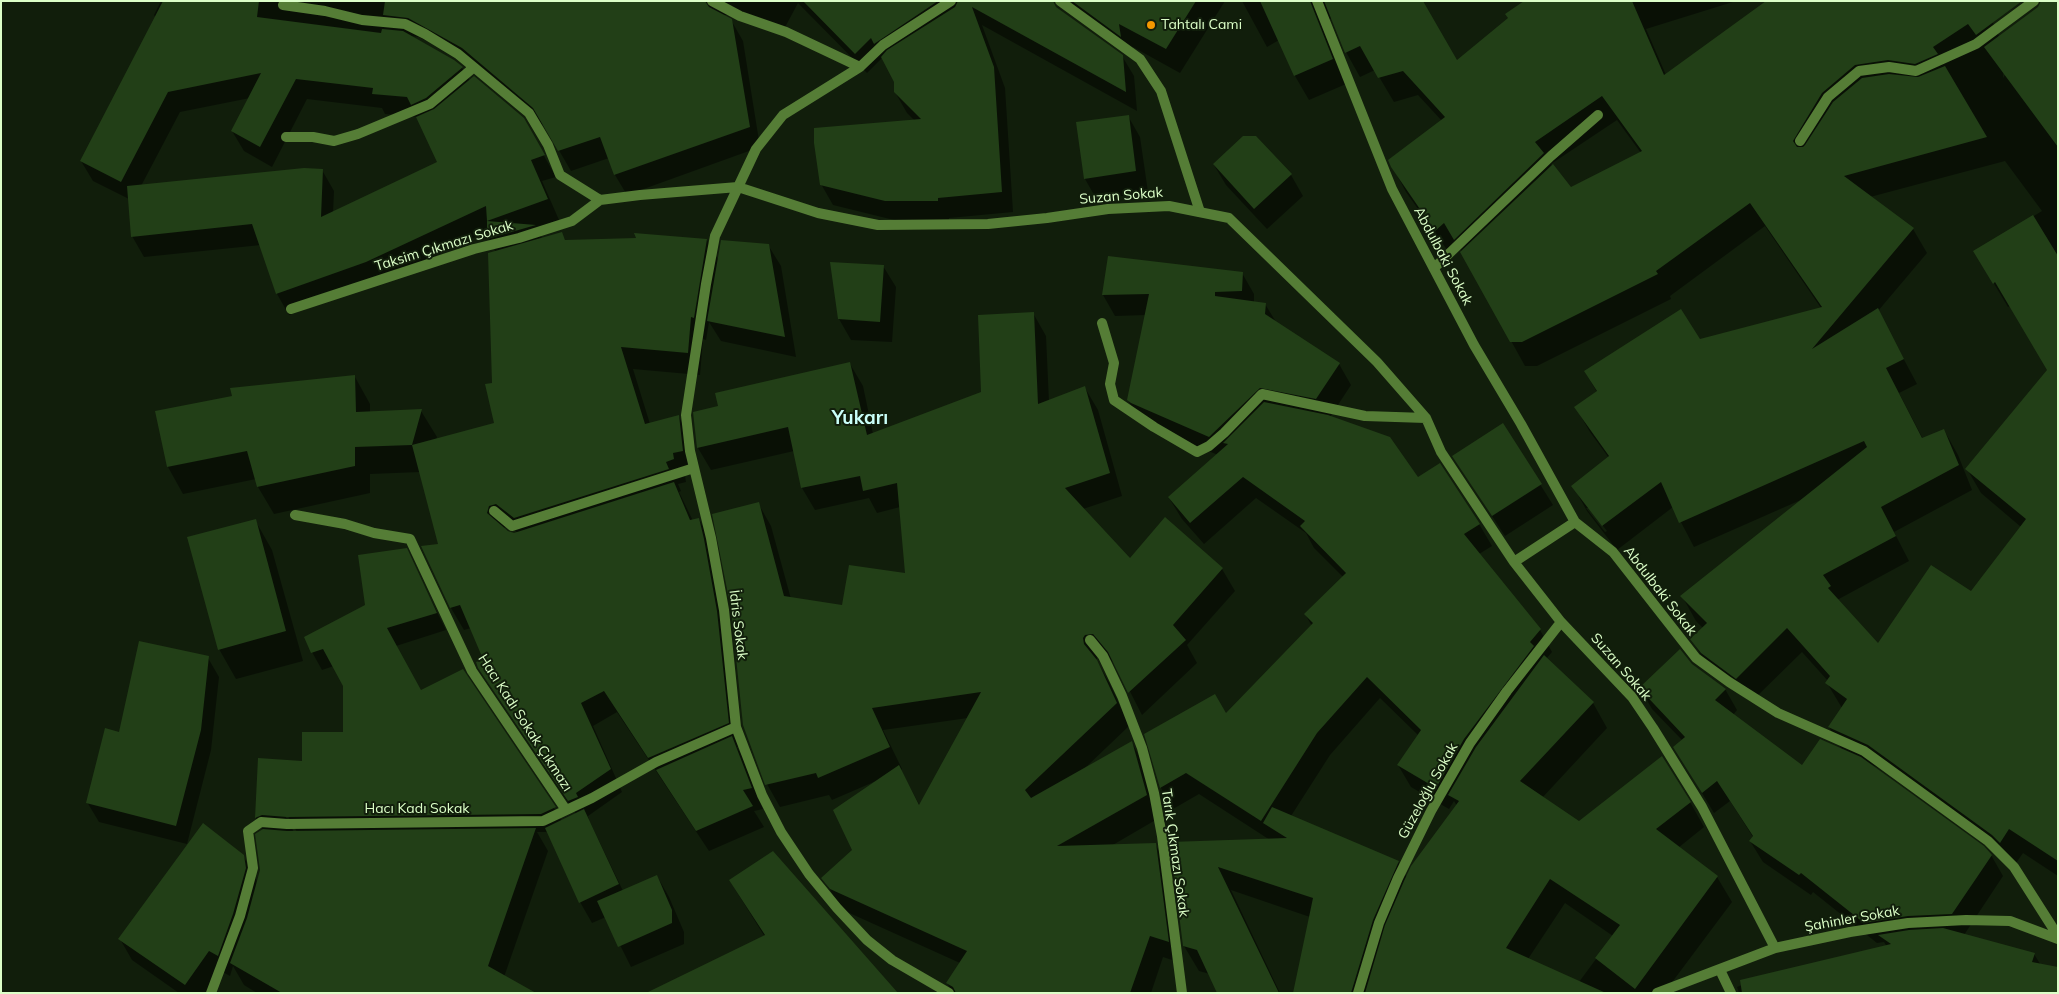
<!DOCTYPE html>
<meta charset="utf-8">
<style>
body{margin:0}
#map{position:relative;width:2059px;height:994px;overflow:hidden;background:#111e0b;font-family:Mulish,sans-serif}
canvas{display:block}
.frame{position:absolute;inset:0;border:2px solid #dcffc8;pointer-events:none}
</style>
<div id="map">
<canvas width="2059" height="994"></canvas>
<div class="frame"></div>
</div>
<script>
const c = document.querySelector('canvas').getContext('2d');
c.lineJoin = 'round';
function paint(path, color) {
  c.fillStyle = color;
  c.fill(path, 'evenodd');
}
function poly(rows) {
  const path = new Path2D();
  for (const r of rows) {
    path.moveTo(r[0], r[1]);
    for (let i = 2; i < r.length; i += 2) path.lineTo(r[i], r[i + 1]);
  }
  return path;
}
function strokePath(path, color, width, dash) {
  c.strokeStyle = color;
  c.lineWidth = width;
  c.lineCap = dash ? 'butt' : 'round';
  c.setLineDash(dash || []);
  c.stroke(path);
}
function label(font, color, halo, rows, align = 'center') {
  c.font = font + ' Mulish,sans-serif';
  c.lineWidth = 4;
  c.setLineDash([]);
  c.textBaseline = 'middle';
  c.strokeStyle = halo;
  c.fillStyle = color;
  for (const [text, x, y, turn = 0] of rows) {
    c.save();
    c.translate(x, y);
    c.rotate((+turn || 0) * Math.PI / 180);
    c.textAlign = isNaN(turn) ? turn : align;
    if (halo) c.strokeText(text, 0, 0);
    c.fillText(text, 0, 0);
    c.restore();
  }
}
paint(poly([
 [161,1,1044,1,1122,56,1134,76,1137,111,982,25,1005,88,1013,212,949,218,949,221,898,221,833,205,821,184,915,121,907,113,895,92,895,81,882,58,867,73,798,3,783,31,727,15,721,15,731,20,743,41,760,147,627,195,615,175,609,158,571,171,546,128,475,69,441,48,419,37,411,36,453,61,462,68,470,81,535,140,556,177,542,181,559,220,536,228,542,238,561,233,566,241,707,240,719,261,768,245,781,266,796,357,721,341,709,322,706,340,703,339,700,375,633,369,650,424,679,417,691,439,695,473,685,476,686,482,678,484,681,491,679,492,693,521,699,519,711,542,741,745,737,747,744,759,763,809,754,811,764,827,709,851,617,712,593,726,622,792,588,816,589,820,623,891,657,876,669,897,684,932,684,944,631,967,606,917,592,923,580,902,548,832,537,832,548,851,504,977,533,993,257,993,244,985,233,966,230,976,221,971,206,993,179,993,132,960,120,939,243,856,256,877,257,885,261,870,263,830,256,818,259,760,303,762,344,733,344,686,334,666,322,670,312,652,366,606,406,550,446,630,396,646,421,691,463,670,562,821,576,814,493,690,479,667,484,659,471,628,464,630,451,608,423,547,439,545,420,472,370,474,370,493,274,514,258,487,256,479,183,494,168,467,157,412,355,377,370,404,370,412,421,411,437,437,436,440,496,424,493,384,496,252,488,238,488,231,378,283,289,315,277,294,261,245,144,257,132,236,129,199,93,181,81,161,156,18,154,15],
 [250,98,232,131,244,151,272,167,307,99,382,108,385,114,418,117,439,163,333,213,334,191,322,170,141,186,180,112],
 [509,526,518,533,514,534,503,528],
 [285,811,297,832,294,832,283,812],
 [1071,1,1225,1,1180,73,1133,47,1134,59,1084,23],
 [1242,1,1422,1,1457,62,1591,1,1736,1,1646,29,1666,75,1983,1,2005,49,2003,78,2053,1,2058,1,2058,876,2023,853,2014,866,1883,770,1870,764,1991,855,2003,876,1964,935,2034,954,2058,993,1739,993,1737,987,1744,984,1887,947,1884,942,1877,943,1813,892,1811,895,1763,862,1750,841,1753,837,1730,801,1714,813,1687,768,1683,741,1652,709,1640,688,1691,664,1725,689,1737,710,1733,715,1802,767,1842,750,1829,727,1842,708,1827,683,1828,681,1802,652,1751,702,1716,678,1706,664,1692,639,1703,628,1696,621,1682,596,1803,499,1694,547,1673,507,1617,550,1587,511,1573,486,1609,458,1590,432,1576,408,1597,392,1585,372,1821,308,1765,226,1670,296,1671,299,1537,366,1525,366,1459,247,1450,254,1406,192,1392,166,1442,121,1418,95,1394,102,1375,70,1360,77,1346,52,1332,18,1326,21,1346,84,1309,100,1295,76,1279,40,1267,47],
 [1617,120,1641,153,1571,188,1551,164],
 [2005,161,2042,211,1975,252,2008,307,2010,306,2048,370,1967,469,1981,493,2021,527,1971,593,1878,646,1837,600,1909,561,1894,532,1972,490,1958,455,1944,430,1923,439,1899,393,1917,384,1878,311,1927,253,1913,229,1870,197],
 [1586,508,1589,508,1607,531,1605,532],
 [1128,116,1140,137,1148,192,1097,200,1085,179,1077,123],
 [1214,165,1291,175,1303,196,1267,229,1226,185],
 [1109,257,1242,273,1254,294,1254,303,1265,304,1276,322,1339,364,1351,385,1330,417,1479,524,1492,546,1479,554,1540,630,1552,652,1546,659,1593,703,1607,728,1542,798,1579,823,1690,802,1704,827,1678,848,1717,877,1732,902,1664,993,1299,993,1310,917,1231,890,1280,993,1219,993,1210,974,1199,971,1184,946,1171,843,1270,840,1199,794,1173,809,1161,788,1146,735,1226,715,1312,626,1305,614,1343,577,1314,548,1306,533,1256,498,1204,544,1182,519,1169,498,1218,455,1144,424,1140,421,1128,400,1146,315,1115,316,1103,295],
 [1380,698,1418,735,1398,765,1411,787,1449,809,1454,801,1457,806,1407,878,1398,862,1291,816,1330,755],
 [1565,903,1613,936,1579,982,1528,959],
 [883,266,896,287,892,342,851,340,839,319],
 [1033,313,1046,336,1049,402,1085,388,1098,410,1122,496,1083,509,1130,560,1165,519,1222,569,1235,591,1187,645,1197,663,1142,715,1118,668,1107,656,1098,657,1096,660,1110,684,1129,726,1085,768,1132,743,1144,765,1159,818,1111,846,1155,844,1168,866,1181,963,1163,957,1151,993,953,993,947,983,960,963,845,911,836,900,823,878,854,851,876,781,832,800,829,795,780,807,767,784,758,503,771,526,791,599,843,607,906,575,900,507,877,513,869,498,815,510,802,488,794,451,711,470,698,448,720,407,850,364,863,386,873,434,983,393],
 [968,718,920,806,901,770,902,769,883,730],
 [1503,425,1553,505,1505,536,1453,456],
 [255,520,272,550,303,661,236,679,219,649],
 [208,658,219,677,211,750,187,844,99,822,87,802,120,733],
 [730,881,897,993,765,937]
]), '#0007');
paint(poly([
 [163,1,259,1,257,17,381,33,382,29,403,31,454,60,463,67,426,98,411,105,407,97,372,94,373,88,296,79,260,147,231,131,261,73,168,92,121,182,80,161],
 [385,1,705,1,709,7,732,19,750,127,614,175,600,137,558,151,533,108,462,48,408,18,383,15],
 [803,1,938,1,874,44,871,38,855,54],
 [958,1,1053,1,1056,7,1123,55,1126,92,972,7,994,67,1002,192,938,198,938,201,885,201,820,185,814,143,814,128,921,119,894,92,894,82,881,57,887,50,955,7],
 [1072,1,1196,1,1166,49,1119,24,1121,37],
 [1260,1,1310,1,1333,59,1294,76],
 [1324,1,1423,1,1457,60,1508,18,1505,14,1524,1,1632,1,1664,75,1766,1,2022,1,1976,35,1968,24,1933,47,1938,54,1915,64,1888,60,1855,65,1822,93,1793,141,1797,147,1803,147,1805,145,1833,102,1862,78,1889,74,1918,77,1945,66,1987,137,1844,176,1914,228,1812,349,1878,308,1904,359,1886,368,1922,438,1944,429,1959,465,1881,507,1896,536,1823,575,1831,586,1828,588,1878,643,1931,565,1971,591,2026,519,1965,469,2047,370,1995,282,1993,284,1973,251,2033,215,2058,256,2058,861,2009,829,2000,843,1992,835,1868,745,1828,727,1847,699,1825,683,1830,676,1787,628,1736,679,1701,653,1690,639,1707,623,1680,596,1867,447,1864,441,1679,523,1661,482,1602,526,1571,486,1609,456,1574,407,1597,391,1584,371,1681,309,1700,339,1822,307,1750,203,1656,271,1658,274,1522,342,1510,342,1460,252,1553,164,1571,187,1642,151,1602,96,1535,142,1544,153,1454,240,1444,223,1435,231,1391,167,1388,160,1445,117,1403,71,1378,78,1360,46,1345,53],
 [2041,1,2058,1,2058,147,1984,47,2038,7],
 [474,76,524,118,545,155,531,160,548,199,487,221,486,206,366,262,276,294,252,224,131,237,127,186,304,168,323,169,321,217,437,162,416,117,434,109],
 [1129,115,1136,171,1084,179,1076,122],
 [1243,136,1256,136,1292,174,1254,209,1213,164],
 [487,221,536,225,487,239],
 [562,232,565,240,636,238,634,233,707,239,694,318,691,317,688,353,621,347,645,424,679,415,683,451,673,453,674,459,666,462,669,469,514,518,496,504,489,506,487,513,508,531,514,533,674,482,690,520,699,518,704,539,717,611,729,723,648,758,604,691,581,703,611,769,576,793,578,797,568,801,478,668,476,662,483,659,460,605,450,608,421,546,438,544,412,445,494,423,485,384,492,383,488,253],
 [721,240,769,244,785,337,707,321],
 [1108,256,1243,272,1242,291,1215,292,1215,296,1266,303,1265,314,1340,363,1316,399,1260,388,1209,437,1131,403,1127,400,1149,294,1102,295],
 [830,262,884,265,880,322,838,319],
 [1034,312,1038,404,1085,386,1110,473,1065,488,1130,558,1165,517,1223,568,1173,625,1186,640,1128,693,1108,652,1093,634,1085,635,1083,638,1084,644,1097,660,1117,703,1025,790,1031,798,1132,741,1147,795,1057,846,1156,843,1169,942,1150,936,1130,993,956,993,953,987,946,983,967,951,830,889,821,878,852,850,833,810,899,765,919,805,981,692,872,708,890,747,818,778,816,773,765,785,743,725,731,609,712,514,759,502,784,596,842,605,849,565,905,573,897,483,863,491,860,476,801,488,788,427,697,448,693,412,718,406,715,393,850,362,867,435,981,392,978,315],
 [355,375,356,412,422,409,412,445,355,447,355,466,257,487,247,451,167,467,155,411,232,396,230,388],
 [1264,402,1328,415,1390,437,1418,477,1440,463,1480,524,1464,534,1541,629,1530,642,1534,646,1464,739,1436,788,1397,765,1421,730,1367,677,1317,733,1261,821,1186,773,1160,788,1144,734,1215,694,1226,713,1313,623,1304,614,1346,573,1300,526,1305,521,1243,477,1190,523,1168,497,1228,444,1223,443],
 [1503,423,1542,484,1492,516,1452,456],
 [256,519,286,631,218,650,187,537],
 [407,548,437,613,387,628,421,690,463,669,556,807,541,814,287,817,262,815,255,818,258,758,302,761,302,732,343,732,343,686,323,649,311,653,304,637,365,605,358,555],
 [139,641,209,656,201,730,176,826,86,803,105,728,119,732],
 [1680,649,1692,664,1726,689,1715,700,1802,765,1820,739,1861,757,1984,846,1992,855,1952,914,1908,916,1864,923,1801,873,1799,875,1749,841,1753,836,1717,781,1702,793,1673,747,1685,737,1639,688],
 [1544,655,1594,702,1520,781,1579,821,1662,756,1691,802,1656,829,1718,876,1635,989,1595,958,1620,925,1550,879,1506,948,1606,993,1365,993,1385,925,1404,881,1411,866,1459,801,1448,795,1476,747],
 [732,736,752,788,743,790,753,806,696,831,656,770],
 [1272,807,1399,861,1373,920,1351,993,1293,993,1313,898,1218,867,1279,993,1217,993,1197,950,1183,946,1170,842,1287,838,1263,823],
 [584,809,619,884,579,903,545,828],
 [203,823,244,855,246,868,233,914,218,956,209,951,185,985,118,939],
 [536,828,488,966,536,993,282,993,230,963,247,918,260,870,255,834,263,829,287,831],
 [773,851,898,993,646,993,765,935,729,880],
 [657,875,672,910,672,923,618,947,597,901],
 [1943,928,2035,953,2032,962,2058,967,2058,993,1742,993,1740,980,1891,944,1878,935,1909,930]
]), '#223f17');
strokePath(poly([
 [1060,1,1140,59,1161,91,1200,212],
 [1434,268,1551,156,1598,115]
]), '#557d36', 10);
strokePath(poly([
 [712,1,740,16,786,32,860,67],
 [1317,1,1392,189,1474,345,1521,424,1575,522,1613,552,1696,658,1729,682,1778,713,1864,751,1988,841,2014,867,2058,936],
 [283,5,325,11,362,20,405,24,425,34,458,54,529,113,548,145,560,175,600,200,640,195,738,187,818,213,878,225,988,224,1047,218,1108,209,1169,206,1229,218,1377,362,1426,418,1441,452,1514,562,1561,622,1632,697,1653,728,1702,807,1775,948],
 [286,137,313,137,334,141,358,134,430,104,473,68],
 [1800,141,1828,97,1859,71,1889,67,1916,71,1976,44,2034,1],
 [291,309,474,249,519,238,572,221,600,200],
 [1102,323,1114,363,1110,384,1114,400,1154,427,1197,452,1209,446,1224,433,1262,394,1365,416,1426,418],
 [494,511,512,526,694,468],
 [295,515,345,524,374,533,410,539,472,671,566,810],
 [1514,562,1575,522],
 [1090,640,1103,656,1122,696,1142,748,1154,793,1162,836,1182,993],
 [1720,970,1731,993],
 [211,993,240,916,253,868,248,831,261,822,287,824,543,821,592,798,656,762,736,727],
 [949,993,892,960,867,940,837,908,809,874,781,832,762,795,736,727,724,610,711,538,690,451,686,415,706,284,715,236,756,149,783,115,860,67,883,45,951,1],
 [1358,993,1379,923,1398,878,1431,811,1470,743,1507,691,1561,622],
 [1657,993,1775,948,1850,932,1908,923,1966,920,2010,921,2058,939]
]), '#557d36', 10);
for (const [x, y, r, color] of [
 [1151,25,5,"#f39800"]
]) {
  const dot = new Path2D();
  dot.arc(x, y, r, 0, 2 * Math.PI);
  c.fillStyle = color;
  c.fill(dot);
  strokePath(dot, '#111e0b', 2);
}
label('14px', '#dcffc8', '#111e0b', [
 ["Tahtalı Cami",1161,25]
], 'left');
label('14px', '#dcffc8', '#111e0b', [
 ["Suzan Sokak",1121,196,-5],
 ["Taksim Çıkmazı Sokak",444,246,-17],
 ["Abdulbaki Sokak",1443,256,62],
 ["Abdulbaki Sokak",1660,591,52],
 ["İdris Sokak",738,625,83],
 ["Suzan Sokak",1621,667,49],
 ["Hacı Kadı Sokak Çıkmazı",525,723,57],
 ["Güzeloğlu Sokak",1428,791,-61],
 ["Hacı Kadı Sokak",417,809],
 ["Tarık Çıkmazı Sokak",1175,853,82],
 ["Şahinler Sokak",1852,919,-10]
]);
label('bold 19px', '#cafff9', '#111e0b', [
 ["Yukarı",860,418]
]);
</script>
